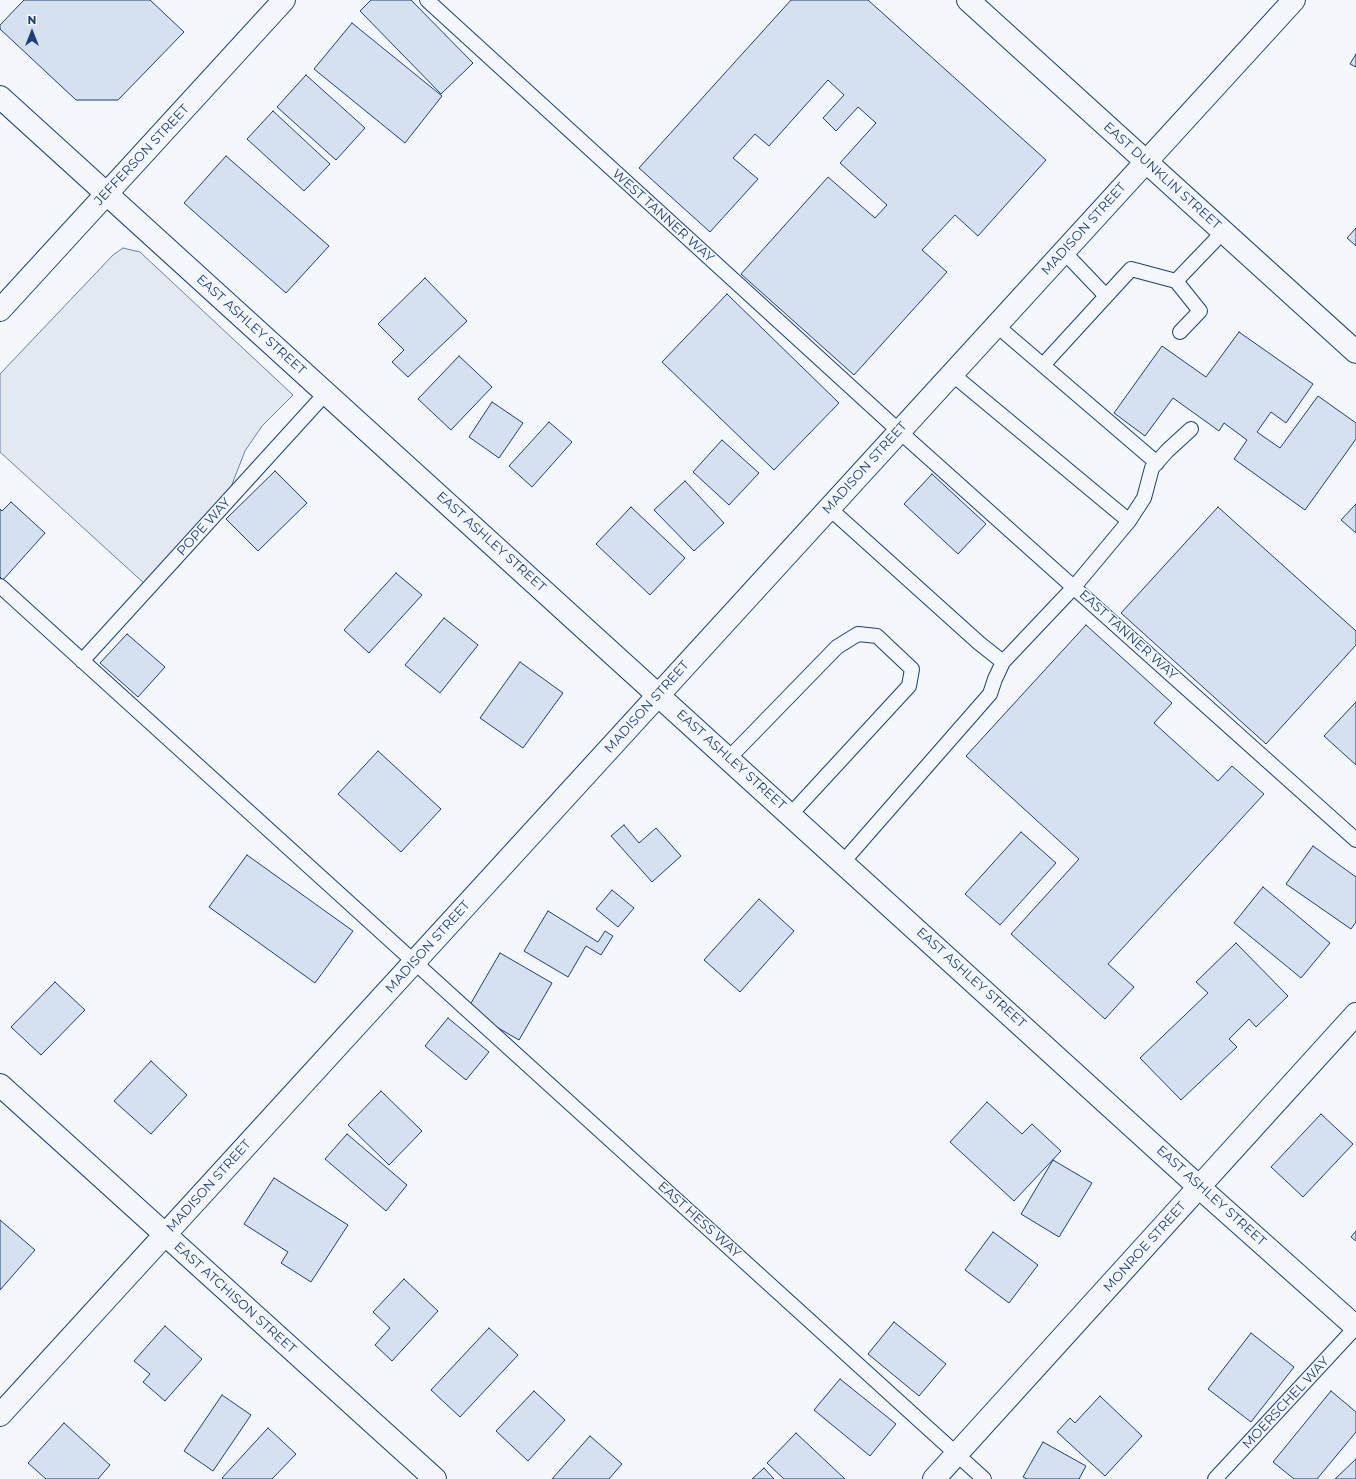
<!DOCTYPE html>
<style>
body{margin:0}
#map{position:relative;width:1356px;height:1479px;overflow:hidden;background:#f4f7fb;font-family:Montserrat,sans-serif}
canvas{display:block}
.north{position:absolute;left:12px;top:12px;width:40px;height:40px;-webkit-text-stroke:3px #f4f7fb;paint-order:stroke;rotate:0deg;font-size:11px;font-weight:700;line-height:16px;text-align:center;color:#1d3f73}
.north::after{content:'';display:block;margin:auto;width:14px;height:18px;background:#1d3f73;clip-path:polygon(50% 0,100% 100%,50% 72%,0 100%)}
</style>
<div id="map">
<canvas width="1356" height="1479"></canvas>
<div class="north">N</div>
</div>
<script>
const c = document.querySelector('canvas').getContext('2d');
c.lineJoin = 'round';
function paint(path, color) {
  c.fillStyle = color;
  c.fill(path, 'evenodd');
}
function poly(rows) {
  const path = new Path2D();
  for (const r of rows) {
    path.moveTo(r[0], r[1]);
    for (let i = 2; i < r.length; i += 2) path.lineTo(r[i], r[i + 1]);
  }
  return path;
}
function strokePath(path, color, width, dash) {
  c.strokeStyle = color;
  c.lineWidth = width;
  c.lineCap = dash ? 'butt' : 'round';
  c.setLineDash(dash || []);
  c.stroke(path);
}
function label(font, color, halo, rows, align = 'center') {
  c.font = font + ' Montserrat,sans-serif';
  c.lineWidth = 3;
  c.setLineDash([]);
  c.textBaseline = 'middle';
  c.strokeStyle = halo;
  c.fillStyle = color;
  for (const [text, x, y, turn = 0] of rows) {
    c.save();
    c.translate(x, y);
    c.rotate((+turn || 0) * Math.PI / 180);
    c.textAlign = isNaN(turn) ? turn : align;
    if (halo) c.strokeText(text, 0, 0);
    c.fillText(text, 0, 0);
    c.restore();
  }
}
const green = poly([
 [123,248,140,252,293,395,262,426,245,451,229,492,146,585,0,452,0,374,113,255,123,248]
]);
paint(green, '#e3e9f0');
strokePath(green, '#687fa3', 1);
const building = poly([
 [24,0,150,0,184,32,118,100,76,100,0,29,0,25,24,0],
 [371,0,411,0,473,63,441,94,360,11,371,0],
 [791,0,868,0,1046,160,978,236,955,215,922,250,947,272,854,375,741,274,828,177,875,218,887,205,840,163,876,123,858,107,836,131,823,118,844,95,828,80,769,146,755,134,733,158,758,179,710,232,639,168,791,0],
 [352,23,442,96,405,143,314,69,352,23],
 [1356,54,1356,67,1350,64,1356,54],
 [306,75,365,128,336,160,277,107,306,75],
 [273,111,330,164,304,191,247,139,273,111],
 [226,156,329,246,286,293,184,203,226,156],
 [1356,228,1356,246,1347,238,1356,228],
 [425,278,467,321,408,377,392,362,404,350,378,324,425,278],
 [727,294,839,403,774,470,662,362,727,294],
 [1239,332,1313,384,1286,423,1271,412,1257,432,1280,448,1318,396,1356,423,1356,439,1305,510,1234,459,1247,440,1224,423,1219,431,1173,398,1145,436,1114,413,1162,346,1206,377,1239,332],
 [459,356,492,387,451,430,418,399,459,356],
 [492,402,523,423,499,458,469,437,492,402],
 [549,422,572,442,532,487,509,466,549,422],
 [722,440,759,473,729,505,693,472,722,440],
 [275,471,307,503,258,551,226,519,275,471],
 [932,474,986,524,958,554,904,504,932,474],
 [685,481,724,523,694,551,654,510,685,481],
 [11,502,45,533,3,580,0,577,0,509,2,511,11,502],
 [1356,504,1356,533,1341,520,1356,504],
 [631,507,685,558,650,595,596,544,631,507],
 [1218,507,1356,631,1356,645,1266,744,1121,613,1218,507],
 [396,573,422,595,369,653,344,630,396,573],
 [444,618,478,645,440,693,405,665,444,618],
 [1086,625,1172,703,1154,723,1218,781,1232,766,1264,794,1108,964,1134,987,1105,1019,1011,934,1079,859,966,756,1086,625],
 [127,634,165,667,138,697,100,663,127,634],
 [520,662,563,693,523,748,480,718,520,662],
 [1356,702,1356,765,1324,736,1356,702],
 [378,751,441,809,401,852,338,794,378,751],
 [624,825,639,843,656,828,681,856,652,882,611,836,624,825],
 [1021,832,1056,863,1000,925,965,894,1021,832],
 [1313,846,1356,877,1356,922,1351,929,1286,884,1313,846],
 [247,855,353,931,315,983,209,907,247,855],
 [1263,887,1330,943,1301,978,1234,923,1263,887],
 [612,890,634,908,618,927,596,909,612,890],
 [759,899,794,931,740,992,704,960,759,899],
 [548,911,598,942,605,931,613,936,601,955,586,946,568,977,524,951,548,911],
 [1236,943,1288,996,1256,1027,1249,1019,1229,1039,1237,1047,1181,1100,1140,1058,1208,993,1196,982,1236,943],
 [500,953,552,983,519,1040,467,1010,500,953],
 [55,982,85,1010,41,1055,11,1027,55,982],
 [448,1018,489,1052,466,1080,425,1046,448,1018],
 [151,1061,187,1095,151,1134,114,1101,151,1061],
 [381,1091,422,1131,389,1165,348,1125,381,1091],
 [987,1102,1022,1134,1032,1124,1061,1151,1014,1201,950,1142,987,1102],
 [1321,1114,1353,1144,1303,1197,1271,1167,1321,1114],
 [347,1134,407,1185,386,1211,325,1159,347,1134],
 [1053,1160,1092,1183,1059,1237,1021,1214,1053,1160],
 [274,1178,348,1225,311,1282,281,1263,288,1252,244,1224,274,1178],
 [0,1220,35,1250,0,1290,0,1220],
 [1356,1231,1356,1241,1351,1237,1356,1231],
 [993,1232,1038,1265,1009,1303,965,1270,993,1232],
 [404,1279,438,1311,392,1361,375,1345,390,1328,373,1312,404,1279],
 [894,1322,946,1364,919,1396,868,1354,894,1322],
 [165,1326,202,1359,165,1401,143,1382,150,1374,134,1361,165,1326],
 [489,1328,518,1355,460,1417,431,1390,489,1328],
 [1251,1333,1294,1367,1251,1422,1208,1389,1251,1333],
 [840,1379,896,1424,870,1456,814,1410,840,1379],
 [534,1391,565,1420,528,1461,496,1431,534,1391],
 [1331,1391,1356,1412,1356,1432,1317,1479,1294,1479,1273,1462,1331,1391],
 [222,1395,251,1415,213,1471,184,1451,222,1395],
 [1100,1396,1142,1436,1105,1476,1057,1432,1070,1418,1075,1423,1100,1396],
 [64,1423,110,1465,98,1479,46,1479,28,1463,64,1423],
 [268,1428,296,1454,272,1479,223,1479,222,1478,268,1428],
 [796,1433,845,1479,784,1479,767,1463,796,1433],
 [590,1436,622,1464,609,1479,552,1479,590,1436],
 [1043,1442,1086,1466,1079,1479,1027,1479,1023,1477,1043,1442],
 [1356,1459,1356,1479,1335,1479,1356,1459],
 [764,1468,774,1479,752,1479,764,1468]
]);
paint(building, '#d5e0f0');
strokePath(building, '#1d3f73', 1);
const service = poly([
 [427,0,899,431,1356,840],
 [1064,252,1106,296],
 [1176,281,1200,311,1180,332],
 [996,325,1157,463],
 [1043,365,1131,269,1176,281,1223,232],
 [952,374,1129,521],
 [829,508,979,643,1003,662,1074,587,1129,521,1144,498,1152,468,1167,451,1191,429],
 [0,586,984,1479],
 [82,661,326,393],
 [729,758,837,647,858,634,877,636,912,669,909,686,791,814],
 [843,862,990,694,995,679,1003,662],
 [1215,1479,1356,1327]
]);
const minor = poly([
 [0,97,1199,1187,1356,1327],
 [0,1085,435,1479],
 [934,1479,1356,1014]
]);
const tertiary = poly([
 [0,310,284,0]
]);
const secondary = poly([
 [968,0,1356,352],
 [0,1415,1294,0]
]);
strokePath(service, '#1d3f73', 16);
strokePath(minor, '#1d3f73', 24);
strokePath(tertiary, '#1d3f73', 24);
strokePath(secondary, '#1d3f73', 24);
strokePath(service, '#f4f7fb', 14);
strokePath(minor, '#f4f7fb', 22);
strokePath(tertiary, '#f4f7fb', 22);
strokePath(secondary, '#f4f7fb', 22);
label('13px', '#1d3f73', '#f4f7fb', [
 ["JEFFERSON STREET",142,155,-47],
 ["EAST DUNKLIN STREET",1162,176,42],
 ["WEST TANNER WAY",663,216,42],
 ["MADISON STREET",1084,229,-48],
 ["EAST ASHLEY STREET",251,325,42],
 ["MADISON STREET",865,468,-48],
 ["POPE WAY",204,527,-48],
 ["EAST ASHLEY STREET",491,542,42],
 ["EAST TANNER WAY",1128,635,42],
 ["MADISON STREET",647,707,-48],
 ["EAST ASHLEY STREET",731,760,42],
 ["MADISON STREET",428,947,-48],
 ["EAST ASHLEY STREET",971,978,42],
 ["MADISON STREET",209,1186,-48],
 ["EAST ASHLEY STREET",1211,1196,42],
 ["EAST HESS WAY",699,1220,42],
 ["MONROE STREET",1145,1247,-48],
 ["EAST ATCHISON STREET",235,1298,42],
 ["MOERSCHEL WAY",1286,1403,-47]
]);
</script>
